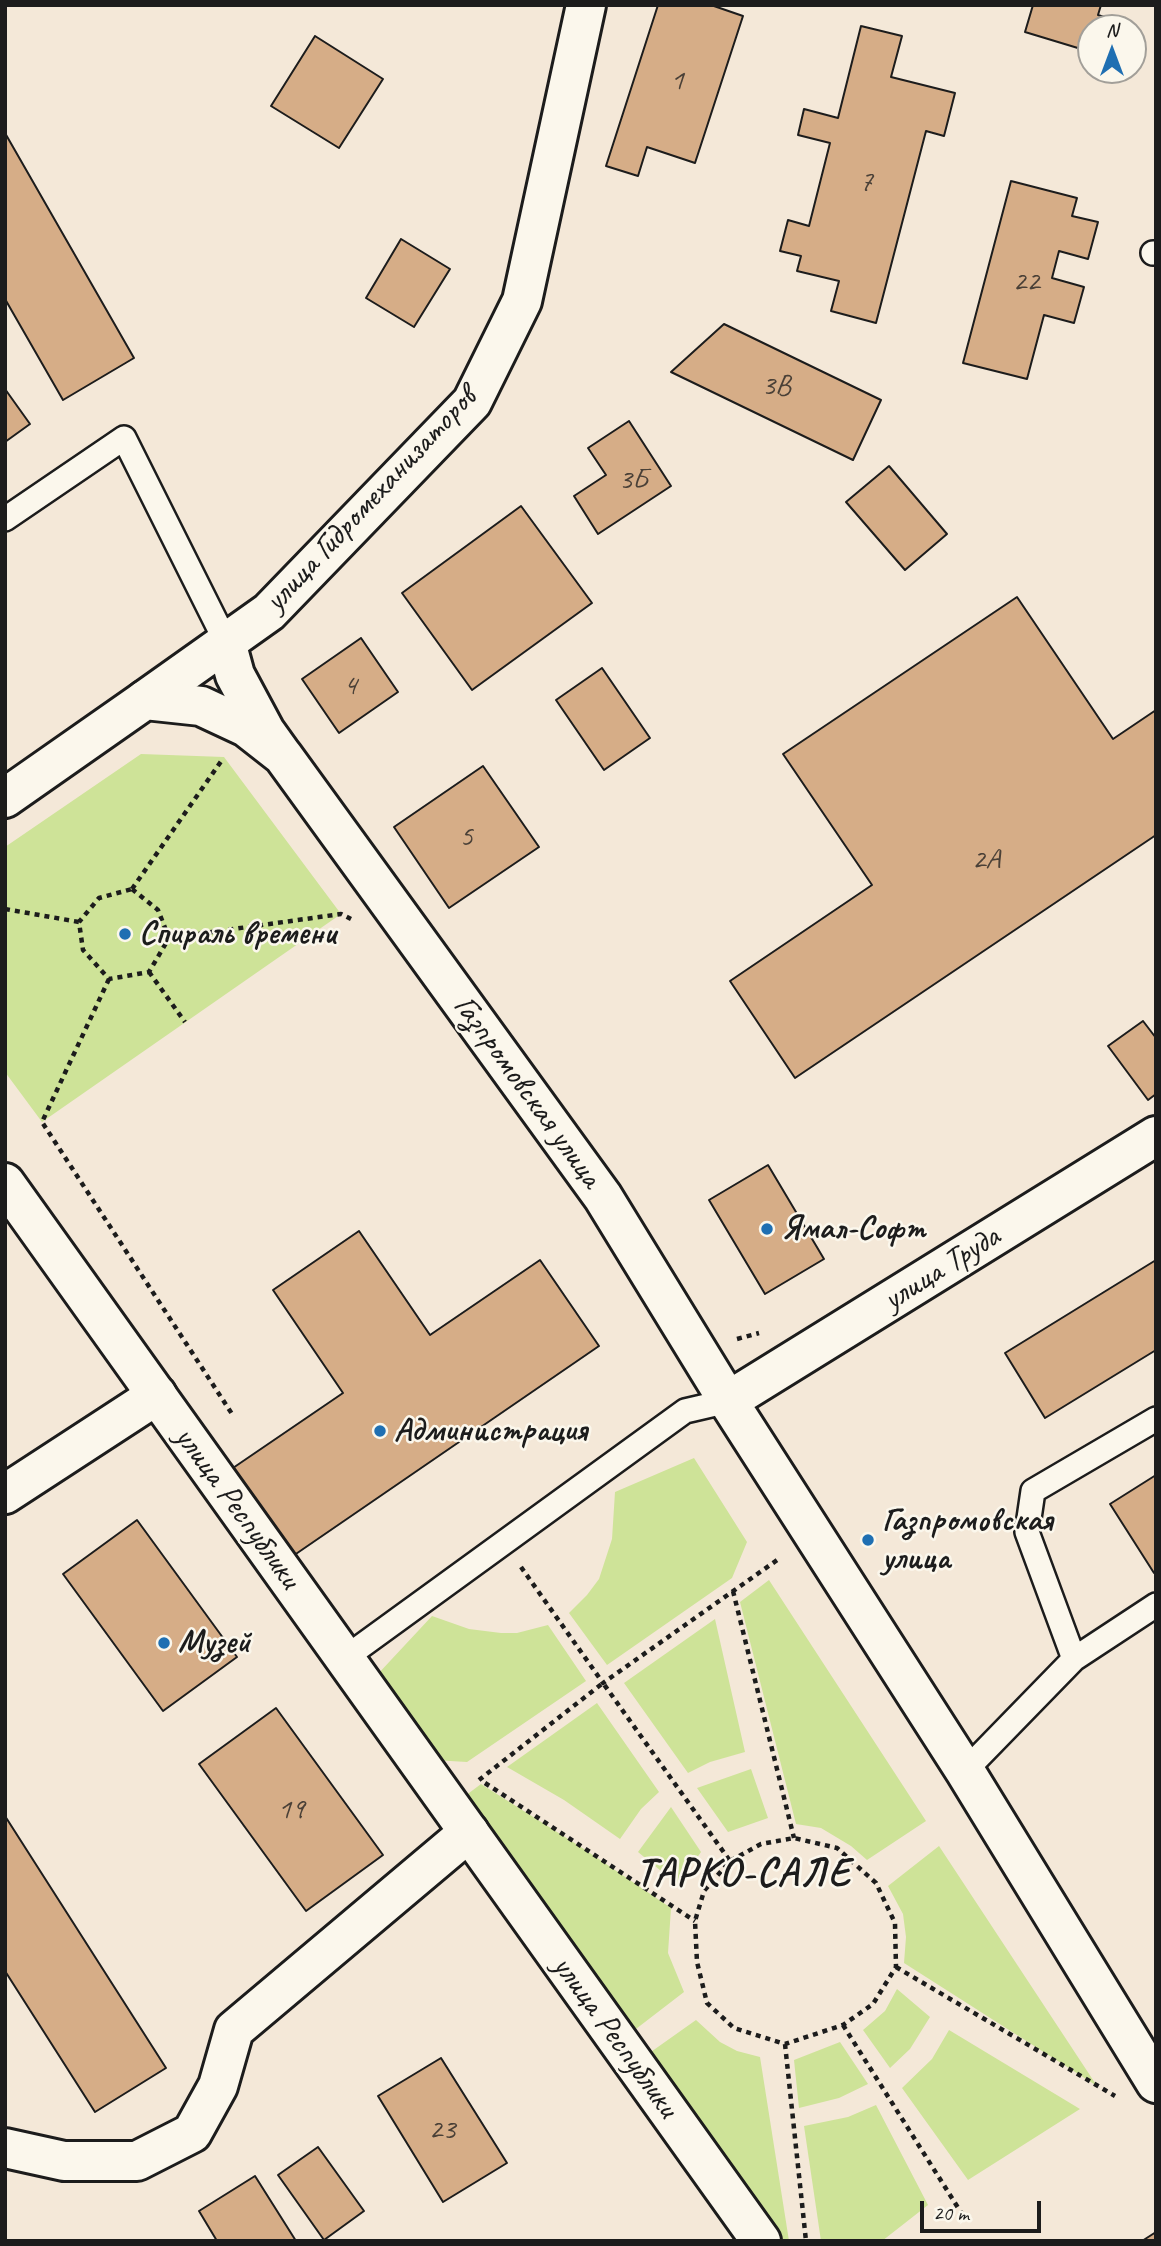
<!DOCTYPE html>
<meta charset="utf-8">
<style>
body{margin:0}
#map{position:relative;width:1161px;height:2246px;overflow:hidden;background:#f4e8d8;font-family:Caveat,sans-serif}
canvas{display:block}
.frame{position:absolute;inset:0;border:7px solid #1c1c1c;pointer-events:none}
.north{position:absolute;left:1077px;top:14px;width:70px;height:70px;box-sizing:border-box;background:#fbf7ec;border:2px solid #a29f99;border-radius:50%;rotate:0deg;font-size:19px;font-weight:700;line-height:28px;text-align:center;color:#1c1c1c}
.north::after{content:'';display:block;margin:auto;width:24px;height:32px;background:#1f6fb2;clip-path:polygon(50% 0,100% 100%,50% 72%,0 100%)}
.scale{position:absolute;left:920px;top:2201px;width:121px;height:32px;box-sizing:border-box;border:4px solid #1c1c1c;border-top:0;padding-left:9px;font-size:21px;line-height:24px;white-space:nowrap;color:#1c1c1c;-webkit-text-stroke:5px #fbf7ec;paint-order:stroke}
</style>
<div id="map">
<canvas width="1161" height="2246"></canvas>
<div class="frame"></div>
<div class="north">N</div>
<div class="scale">20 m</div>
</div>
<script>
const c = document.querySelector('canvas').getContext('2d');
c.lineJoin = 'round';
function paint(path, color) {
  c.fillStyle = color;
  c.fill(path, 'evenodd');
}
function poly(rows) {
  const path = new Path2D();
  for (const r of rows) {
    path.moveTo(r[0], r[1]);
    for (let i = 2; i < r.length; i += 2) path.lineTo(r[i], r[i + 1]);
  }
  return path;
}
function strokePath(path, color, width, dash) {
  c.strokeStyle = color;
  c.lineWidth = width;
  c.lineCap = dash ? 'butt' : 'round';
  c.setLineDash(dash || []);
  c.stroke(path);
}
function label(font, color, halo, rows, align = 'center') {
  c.font = font + ' Caveat,sans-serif';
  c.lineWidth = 5;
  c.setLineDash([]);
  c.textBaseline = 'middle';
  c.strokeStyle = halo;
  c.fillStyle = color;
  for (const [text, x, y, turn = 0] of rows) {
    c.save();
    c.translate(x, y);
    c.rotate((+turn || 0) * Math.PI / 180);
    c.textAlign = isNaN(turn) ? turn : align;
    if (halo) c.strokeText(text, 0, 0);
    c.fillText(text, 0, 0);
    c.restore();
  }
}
paint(poly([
 [141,754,224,757,341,914,42,1122,5,1072,5,847],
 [694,1458,747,1542,732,1578,607,1665,569,1613,587,1595,599,1579,612,1539,615,1492],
 [769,1580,926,1821,867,1860,851,1846,821,1828,796,1824,740,1602],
 [432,1616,469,1629,501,1633,517,1633,548,1625,586,1681,467,1762,433,1760,377,1675],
 [715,1619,745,1752,710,1762,688,1773,624,1683],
 [597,1703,659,1792,641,1809,620,1839,564,1800,507,1767],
 [751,1769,768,1818,728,1832,697,1788],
 [481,1784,584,1849,671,1908,668,1953,684,1992,632,2032,465,1796],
 [671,1807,701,1852,678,1885,638,1852],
 [939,1846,1097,2086,904,1963,906,1937,903,1914,888,1886],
 [897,1989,930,2017,910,2049,890,2068,863,2030,885,2011],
 [696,2020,720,2042,737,2051,760,2057,789,2241,776,2241,648,2054],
 [949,2030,1080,2109,968,2180,902,2088,932,2059],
 [840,2042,868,2084,839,2098,799,2108,794,2060],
 [876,2105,928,2205,882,2241,821,2241,804,2126,848,2117]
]), '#cee398');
const building = poly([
 [658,5,711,5,743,16,695,163,647,147,638,176,606,166,658,5],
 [1033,5,1101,5,1098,15,1120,22,1118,28,1091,28,1091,52,1025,32,1033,5],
 [861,26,902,36,891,77,955,93,944,136,926,131,876,323,831,311,839,281,797,271,801,256,780,251,788,220,809,226,830,143,798,135,804,109,838,118,861,26],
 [315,36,383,79,339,148,271,106,315,36],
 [5,133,134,358,63,400,5,299,5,133],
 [1011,181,1077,198,1072,216,1098,222,1088,259,1059,251,1052,278,1084,287,1074,323,1044,315,1027,379,963,363,1011,181],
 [401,239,450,269,414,327,366,298,401,239],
 [724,324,881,400,853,460,671,372,724,324],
 [5,389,30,424,5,442,5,389],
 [629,421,671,486,598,534,574,496,606,475,588,448,629,421],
 [889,466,947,534,905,570,846,502,889,466],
 [521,506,592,603,472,690,402,593,521,506],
 [1017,597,1113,739,1156,710,1156,835,795,1078,730,981,872,885,783,754,1017,597],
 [361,638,398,692,339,733,302,679,361,638],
 [602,668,650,738,604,770,556,700,602,668],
 [483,766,539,847,449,908,394,827,483,766],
 [1143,1021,1156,1038,1156,1094,1148,1100,1108,1046,1143,1021],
 [768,1165,824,1259,765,1294,709,1200,768,1165],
 [359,1231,430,1335,540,1260,599,1346,290,1558,230,1470,343,1393,273,1290,359,1231],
 [1156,1260,1156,1350,1045,1418,1005,1353,1156,1260],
 [1156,1475,1156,1572,1154,1573,1110,1504,1156,1475],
 [137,1520,237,1657,163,1711,63,1574,137,1520],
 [276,1708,383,1855,306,1911,199,1764,276,1708],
 [5,1816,166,2068,95,2112,5,1971,5,1816],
 [441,2058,507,2163,443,2202,378,2096,441,2058],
 [318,2147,364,2211,324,2240,278,2175,318,2147],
 [255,2176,296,2241,217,2241,199,2211,255,2176],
 [1156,2232,1156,2241,1142,2241,1156,2232]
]);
paint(building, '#d6ad87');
strokePath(building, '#1c1c1c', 2);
const lane = poly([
 [1153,253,1156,253],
 [5,519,124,438,226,642],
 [345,1658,685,1411,728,1401],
 [1074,1659,1027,1532,1033,1491,1156,1419],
 [965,1771,1074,1659,1156,1605]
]);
const street = poly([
 [226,642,235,675,265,731,280,752],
 [145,700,269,612,472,402,522,301,586,5],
 [5,1494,157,1395],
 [5,2148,64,2161,137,2161,192,2133,218,2086,234,2030,469,1832]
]);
const secondary = poly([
 [5,798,145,700,201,706,246,727,283,756,603,1197,728,1401,965,1771,1156,2083],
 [5,1183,761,2241],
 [728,1401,1156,1136]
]);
strokePath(lane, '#1c1c1c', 28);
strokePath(street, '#1c1c1c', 44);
strokePath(secondary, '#1c1c1c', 44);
strokePath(poly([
 [132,889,222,760],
 [132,889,158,910,169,938,149,972,109,979,83,950,79,922,99,898,132,889],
 [5,909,79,922],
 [169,938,341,914,351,919],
 [149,972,185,1022],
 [109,979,42,1122,234,1417],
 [737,1339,759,1333],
 [521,1567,603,1683,780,1558],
 [733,1591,794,1838],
 [479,1780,603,1683,730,1861,704,1891,695,1921,697,1962,707,2003,734,2028,785,2044,843,2025,873,2004,896,1967,895,1923,876,1883,837,1848,794,1838,761,1844,730,1861],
 [485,1783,695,1921],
 [896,1967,1115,2096],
 [843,2025,962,2214],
 [785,2044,806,2241]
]), '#1c1c1c', 4.5, [5, 5]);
strokePath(lane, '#fbf7ec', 23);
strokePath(street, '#fbf7ec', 38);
strokePath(secondary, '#fbf7ec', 38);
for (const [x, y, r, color] of [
 [125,934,7,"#1f6fb2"],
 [767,1229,7,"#1f6fb2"],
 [380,1431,7,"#1f6fb2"],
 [868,1540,7,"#1f6fb2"],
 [164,1643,7,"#1f6fb2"]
]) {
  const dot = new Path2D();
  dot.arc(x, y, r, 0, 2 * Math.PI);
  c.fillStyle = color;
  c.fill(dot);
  strokePath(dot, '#fbf7ec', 2.5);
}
label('30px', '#4a4037', null, [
 ["1",677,81],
 ["7",866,182],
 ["22",1026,282],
 ["3В",776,386],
 ["3Б",633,480],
 ["4",350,686],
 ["5",466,837],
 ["2А",986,860],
 ["19",291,1810],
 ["23",442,2130]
]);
label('33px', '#1c1c1c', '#fbf7ec', [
 ["улица Гидромеханизаторов",371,500,-47],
 ["Газпромовская улица",527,1092,54],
 ["улица Труда",942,1269,-32],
 ["улица Республики",237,1508,54],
 ["улица Республики",615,2037,54]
]);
label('bold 33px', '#1c1c1c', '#fbf7ec', [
 ["Спираль времени",139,934],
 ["Ямал-Софт",781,1229],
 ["Администрация",394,1431],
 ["Газпромовская",882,1521],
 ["улица",882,1559],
 ["Музей",178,1643]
], 'left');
c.letterSpacing = '2px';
label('bold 40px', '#1c1c1c', '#fbf7ec', [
 ["ТАРКО-САЛЕ",744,1875]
]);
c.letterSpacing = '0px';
</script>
